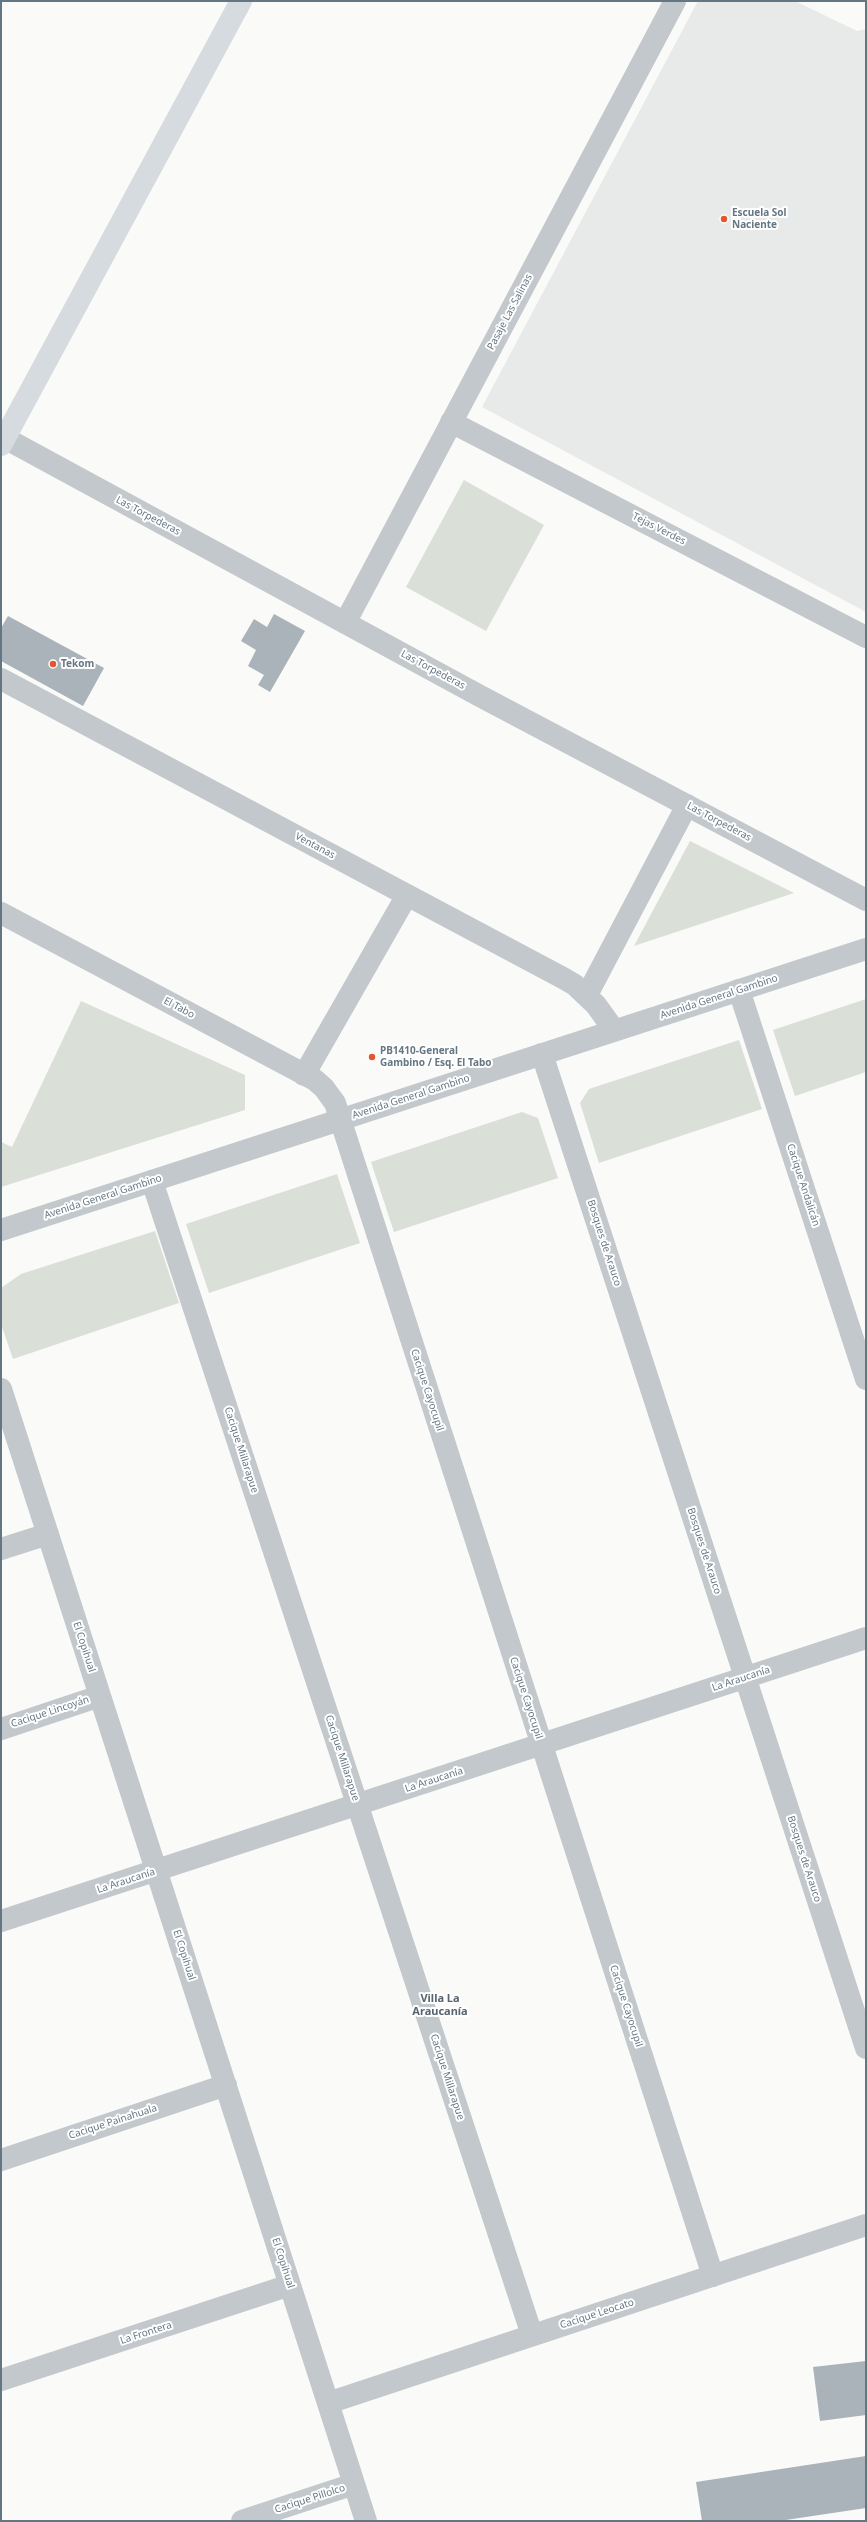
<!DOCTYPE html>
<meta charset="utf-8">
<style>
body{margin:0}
#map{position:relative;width:867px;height:2522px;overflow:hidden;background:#fafaf8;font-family:"Noto Sans",sans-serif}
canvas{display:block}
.frame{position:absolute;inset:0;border:2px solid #657683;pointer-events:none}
</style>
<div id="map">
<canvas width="867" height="2522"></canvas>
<div class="frame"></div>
</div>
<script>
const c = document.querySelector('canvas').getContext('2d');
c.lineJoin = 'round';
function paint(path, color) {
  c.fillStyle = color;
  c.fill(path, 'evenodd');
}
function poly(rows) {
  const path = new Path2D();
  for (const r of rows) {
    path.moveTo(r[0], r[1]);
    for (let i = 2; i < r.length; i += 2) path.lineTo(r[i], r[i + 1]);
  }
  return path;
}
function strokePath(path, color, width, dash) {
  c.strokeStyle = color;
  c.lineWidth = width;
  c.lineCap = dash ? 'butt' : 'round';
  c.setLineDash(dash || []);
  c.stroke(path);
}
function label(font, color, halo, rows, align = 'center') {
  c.font = font + ' "Noto Sans",sans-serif';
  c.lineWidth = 4;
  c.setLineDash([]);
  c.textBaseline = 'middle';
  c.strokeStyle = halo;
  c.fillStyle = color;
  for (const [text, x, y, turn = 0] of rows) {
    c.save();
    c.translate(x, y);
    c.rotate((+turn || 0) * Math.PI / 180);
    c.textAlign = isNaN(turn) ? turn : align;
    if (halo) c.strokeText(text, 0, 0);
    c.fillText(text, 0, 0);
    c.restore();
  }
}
paint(poly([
 [698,1,795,1,857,31,866,29,866,612,482,407]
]), '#e8e9e9');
paint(poly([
 [464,480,544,525,486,631,406,587],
 [690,841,794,893,634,946],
 [866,999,866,1072,795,1096,773,1030],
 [81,1001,245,1075,245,1110,1,1187,1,1142,12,1147],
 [739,1040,762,1109,599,1163,580,1103,589,1089],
 [522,1112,538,1118,558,1178,394,1232,371,1162],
 [337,1174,360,1243,209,1293,186,1224],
 [155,1231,179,1303,13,1359,1,1324,1,1288,21,1274]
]), '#dadfd7');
paint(poly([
 [274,614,305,631,270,692,258,685,264,675,248,666,256,650,241,641,254,619,267,627],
 [8,616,104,668,83,706,1,661,1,628],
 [866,2361,866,2415,820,2421,813,2367],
 [866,2456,866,2508,779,2521,702,2521,696,2482]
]), '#aab3b9');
strokePath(poly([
 [451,422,866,637],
 [1,436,480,696,866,900],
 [345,623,675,1],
 [1,679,563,978,575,985,596,1005,614,1030],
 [1,913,315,1080,324,1088,335,1103,713,2276],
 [739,990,866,1379],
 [587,995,687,805],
 [542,1054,866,2048],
 [304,1075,407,895],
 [152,1181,532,2335],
 [1,1389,366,2521],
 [1,1549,48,1534],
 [1,1729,100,1696],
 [1,1921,866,1638],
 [1,2160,226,2085],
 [1,2380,290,2285],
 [328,2403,866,2225],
 [242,2521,354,2484]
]), '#c3c8cc', 22);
strokePath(poly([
 [1,1230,866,949]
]), '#c3c8cc', 22);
strokePath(poly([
 [1,445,241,1]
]), '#d6dbdf', 22);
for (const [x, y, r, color] of [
 [724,219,4,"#e4572e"],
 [53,664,4,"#e4572e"],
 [372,1057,4,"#e4572e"]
]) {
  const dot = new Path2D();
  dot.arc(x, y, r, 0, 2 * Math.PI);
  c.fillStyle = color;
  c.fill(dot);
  strokePath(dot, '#fff', 1.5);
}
label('bold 10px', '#657683', '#fff', [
 ["Escuela Sol",732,213],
 ["Naciente",732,225],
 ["Tekom",61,664],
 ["PB1410-General",380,1051],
 ["Gambino / Esq. El Tabo",380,1063]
], 'left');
label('10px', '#657683', '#fff', [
 ["Pasaje Las Salinas",510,312,-62],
 ["Las Torpederas",148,516,28],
 ["Tejas Verdes",659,529,27],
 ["Las Torpederas",433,670,28],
 ["Las Torpederas",719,822,28],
 ["Ventanas",315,846,28],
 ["Avenida General Gambino",719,997,-18],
 ["El Tabo",179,1008,28],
 ["Avenida General Gambino",411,1097,-18],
 ["Cacique Andalicán",803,1185,72],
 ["Avenida General Gambino",103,1197,-18],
 ["Bosques de Arauco",604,1243,72],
 ["Cacique Cayocupil",427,1390,72],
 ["Cacique Millarapue",241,1450,72],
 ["Bosques de Arauco",704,1551,72],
 ["El Copihual",84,1647,72],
 ["La Araucanía",741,1679,-18],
 ["Cacique Cayocupil",526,1698,72],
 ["Cacique Lincoyán",50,1712,-18],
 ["Cacique Millarapue",342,1758,72],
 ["La Araucanía",434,1780,-18],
 ["Bosques de Arauco",804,1859,72],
 ["La Araucanía",126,1881,-18],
 ["El Copihual",184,1955,72],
 ["Cacique Cayocupil",626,2006,72],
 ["Cacique Millarapue",447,2077,72],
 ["Cacique Painahuala",113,2122,-18],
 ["El Copihual",283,2263,72],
 ["Cacique Leocato",597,2314,-18],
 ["La Frontera",146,2333,-18],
 ["Cacique Pillolco",310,2499,-18]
]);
label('bold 11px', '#57646e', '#fff', [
 ["Villa La",440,1999],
 ["Araucanía",440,2012]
]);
</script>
